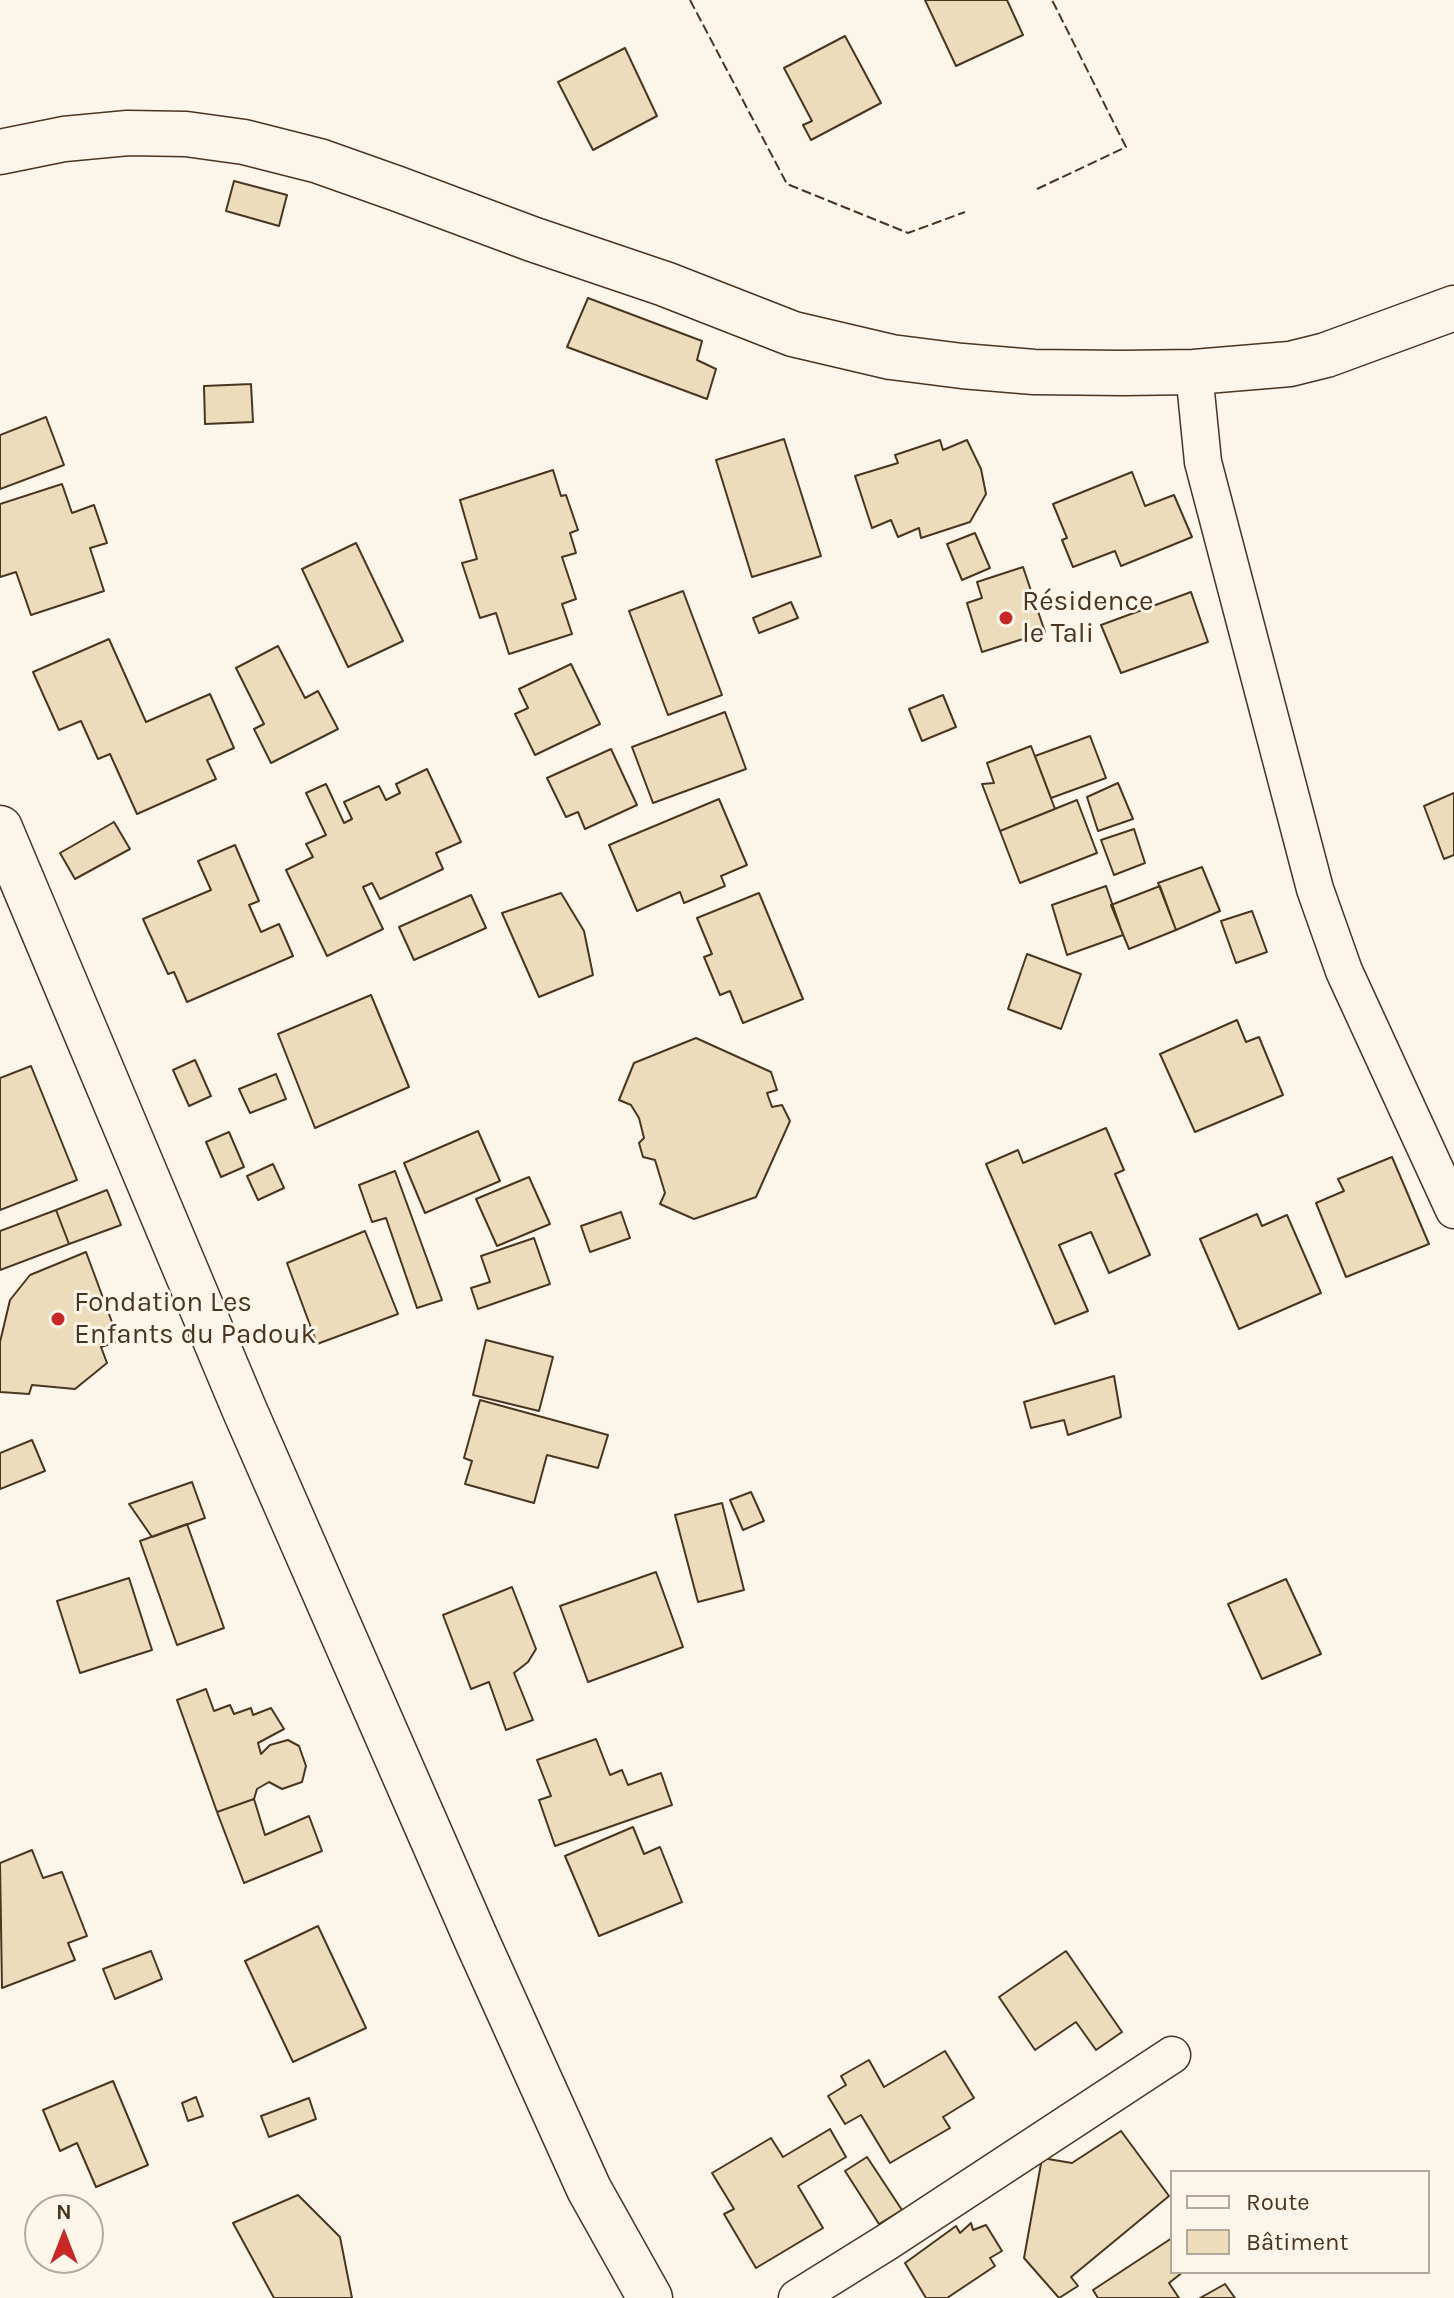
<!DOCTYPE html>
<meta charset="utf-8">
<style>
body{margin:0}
#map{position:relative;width:1454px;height:2298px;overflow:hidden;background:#fbf6e9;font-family:Karla,sans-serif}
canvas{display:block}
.legend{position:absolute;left:1170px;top:2170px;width:260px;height:104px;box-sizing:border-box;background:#fbf6e9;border:2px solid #b4a999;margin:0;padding:10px 14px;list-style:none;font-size:24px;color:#4a3520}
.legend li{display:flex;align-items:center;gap:16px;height:40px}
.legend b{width:40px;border:2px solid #b4a999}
.north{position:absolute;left:24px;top:2194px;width:80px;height:80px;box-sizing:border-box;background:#fbf6e9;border:2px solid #b4a999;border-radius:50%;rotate:0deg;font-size:22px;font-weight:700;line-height:32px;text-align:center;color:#4a3520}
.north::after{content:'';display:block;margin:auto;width:28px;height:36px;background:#c62828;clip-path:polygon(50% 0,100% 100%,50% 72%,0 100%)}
</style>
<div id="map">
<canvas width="1454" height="2298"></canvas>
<ul class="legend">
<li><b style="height:10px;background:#fbf6e9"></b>Route</li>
<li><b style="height:22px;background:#ecdcbc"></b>Bâtiment</li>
</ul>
<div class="north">N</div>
</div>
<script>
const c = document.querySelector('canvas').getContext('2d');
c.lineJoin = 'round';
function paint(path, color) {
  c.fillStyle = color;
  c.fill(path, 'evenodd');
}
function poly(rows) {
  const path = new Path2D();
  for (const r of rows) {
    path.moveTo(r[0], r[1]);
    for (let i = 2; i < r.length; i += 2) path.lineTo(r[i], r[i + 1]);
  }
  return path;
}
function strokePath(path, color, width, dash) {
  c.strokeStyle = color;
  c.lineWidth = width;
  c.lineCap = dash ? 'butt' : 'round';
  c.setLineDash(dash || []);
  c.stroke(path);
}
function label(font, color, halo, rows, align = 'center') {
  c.font = font + ' Karla,sans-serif';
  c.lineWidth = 6;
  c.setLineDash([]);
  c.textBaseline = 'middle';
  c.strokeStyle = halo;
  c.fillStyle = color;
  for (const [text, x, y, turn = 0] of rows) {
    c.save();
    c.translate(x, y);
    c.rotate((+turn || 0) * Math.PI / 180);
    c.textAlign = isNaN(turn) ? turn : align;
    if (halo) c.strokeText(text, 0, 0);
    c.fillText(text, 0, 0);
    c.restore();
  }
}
const building = poly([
 [925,0,1007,0,1023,35,956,66,925,0],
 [845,36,881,103,811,140,803,125,812,121,784,68,845,36],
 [625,48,657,116,593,150,558,82,625,48],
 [234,181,287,195,279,226,226,211,234,181],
 [588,298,702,341,697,360,716,369,707,399,567,347,588,298],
 [251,384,253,422,205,424,204,386,251,384],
 [46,417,64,465,0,489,0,435,46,417],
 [784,439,821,556,752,577,716,460,784,439],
 [940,440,943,450,967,440,981,469,986,494,970,522,921,538,919,528,898,537,891,520,872,528,855,476,898,463,895,455,940,440],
 [553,470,561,496,566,495,578,530,570,533,576,553,562,557,576,599,562,604,572,634,509,654,496,613,480,618,462,563,477,559,460,500,553,470],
 [1132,472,1145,506,1174,495,1192,537,1121,566,1115,551,1073,567,1062,540,1067,538,1053,504,1132,472],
 [62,484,72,513,94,505,107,543,90,548,104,591,31,615,16,572,0,577,0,504,62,484],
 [975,533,990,568,962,580,947,544,975,533],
 [356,543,403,641,348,667,302,569,356,543],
 [1023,567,1045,632,982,652,967,603,982,598,977,582,1023,567],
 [683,591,722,695,668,715,629,611,683,591],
 [1191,592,1208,642,1121,673,1101,625,1191,592],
 [791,602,798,618,759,633,753,618,791,602],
 [109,639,146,722,210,694,234,748,207,760,216,779,137,814,110,754,98,759,81,721,59,730,33,672,109,639],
 [278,646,305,698,318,691,338,729,271,763,254,729,264,724,236,668,278,646],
 [571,664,600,724,535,755,515,714,528,708,519,689,571,664],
 [943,695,956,727,922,741,909,709,943,695],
 [725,712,746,769,653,803,632,747,725,712],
 [1090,736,1106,778,1051,798,1035,756,1090,736],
 [1031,746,1055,809,1000,831,982,784,994,783,987,763,1031,746],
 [611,749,637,805,585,829,578,812,566,817,547,778,611,749],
 [427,769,461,842,436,853,443,869,380,899,372,883,363,887,383,929,327,956,286,870,313,857,306,844,326,835,306,793,326,784,344,823,352,819,344,802,379,786,386,800,400,793,396,784,427,769],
 [1118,783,1133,819,1098,831,1087,797,1118,783],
 [1454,793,1454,855,1444,859,1424,806,1454,793],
 [719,799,747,865,721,876,725,886,684,903,680,892,637,911,609,845,719,799],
 [1077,800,1097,853,1020,883,1000,831,1077,800],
 [114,822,130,849,75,879,60,853,114,822],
 [1134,829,1145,863,1114,875,1101,840,1134,829],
 [235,845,259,901,249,905,261,932,279,924,293,956,187,1002,174,972,168,974,143,919,211,890,198,861,235,845],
 [1202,867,1220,911,1176,930,1158,883,1202,867],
 [1106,886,1123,935,1067,955,1052,905,1106,886],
 [1160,886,1176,930,1129,949,1111,905,1160,886],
 [561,893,584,931,593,975,539,997,502,913,561,893],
 [759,893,803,999,743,1023,730,991,720,995,704,957,712,954,697,918,759,893],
 [471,895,486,928,414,960,399,927,471,895],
 [1252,911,1267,952,1236,963,1221,921,1252,911],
 [1027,954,1081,974,1061,1029,1008,1009,1027,954],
 [371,995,409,1087,315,1128,278,1034,371,995],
 [1237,1020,1246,1042,1259,1037,1283,1095,1195,1132,1160,1054,1237,1020],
 [696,1038,771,1072,777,1090,767,1093,772,1107,782,1105,790,1121,756,1197,694,1219,660,1204,665,1193,655,1160,643,1157,639,1143,644,1138,639,1118,631,1105,619,1100,634,1063,696,1038],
 [195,1060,211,1096,189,1106,173,1070,195,1060],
 [31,1066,77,1180,0,1210,0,1078,31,1066],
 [276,1074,286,1099,250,1113,239,1089,276,1074],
 [1106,1128,1124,1170,1115,1174,1150,1255,1109,1273,1091,1232,1059,1245,1088,1311,1055,1324,986,1164,1018,1150,1023,1163,1106,1128],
 [478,1131,500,1181,425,1213,404,1163,478,1131],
 [229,1132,244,1167,221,1177,206,1142,229,1132],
 [1392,1157,1429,1244,1346,1277,1316,1203,1344,1191,1338,1179,1392,1157],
 [273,1164,284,1188,258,1200,247,1176,273,1164],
 [395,1171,442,1300,417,1308,386,1218,372,1222,359,1185,395,1171],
 [529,1177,550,1224,497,1246,476,1199,529,1177],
 [107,1190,121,1225,69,1244,56,1210,107,1190],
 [56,1210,69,1244,0,1270,0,1231,56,1210],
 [621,1212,630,1238,590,1252,581,1226,621,1212],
 [1257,1214,1262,1226,1287,1215,1321,1293,1239,1329,1200,1239,1257,1214],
 [365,1231,398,1314,317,1344,287,1263,365,1231],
 [534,1238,550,1284,478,1309,471,1288,490,1282,481,1256,534,1238],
 [86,1252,119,1341,101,1347,107,1363,75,1389,32,1385,29,1394,0,1392,0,1342,10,1300,30,1275,86,1252],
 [486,1340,553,1357,539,1411,473,1395,486,1340],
 [1114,1376,1121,1417,1068,1435,1064,1420,1031,1428,1024,1402,1114,1376],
 [480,1400,608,1435,598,1468,547,1455,534,1503,465,1484,472,1461,464,1458,480,1400],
 [32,1440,45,1471,0,1489,0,1453,32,1440],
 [192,1482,205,1518,152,1537,129,1504,192,1482],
 [751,1492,764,1521,743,1530,730,1500,751,1492],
 [722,1503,744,1590,698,1602,675,1515,722,1503],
 [187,1524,224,1628,177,1645,140,1541,187,1524],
 [656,1572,683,1647,588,1682,560,1606,656,1572],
 [129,1578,152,1650,80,1673,57,1601,129,1578],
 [1286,1579,1321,1654,1262,1679,1228,1604,1286,1579],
 [512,1587,536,1649,528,1662,514,1673,533,1720,506,1730,489,1682,471,1689,443,1615,512,1587],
 [206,1689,214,1711,230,1705,234,1714,251,1708,253,1715,271,1708,284,1729,258,1743,261,1754,270,1745,288,1740,299,1746,306,1766,302,1782,282,1789,269,1782,257,1789,254,1799,217,1812,177,1700,206,1689],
 [596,1739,610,1775,622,1770,628,1785,661,1773,672,1805,555,1846,539,1800,551,1796,537,1760,596,1739],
 [254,1799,265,1835,309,1816,322,1851,244,1883,217,1812,254,1799],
 [633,1827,644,1854,660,1847,682,1902,599,1936,565,1856,633,1827],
 [32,1850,43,1878,62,1872,87,1936,68,1943,75,1960,2,1988,0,1863,32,1850],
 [318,1926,366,2028,293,2062,245,1961,318,1926],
 [151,1951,162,1979,115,1999,103,1969,151,1951],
 [1066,1951,1122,2032,1096,2050,1076,2022,1035,2050,999,1997,1066,1951],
 [945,2051,974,2098,943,2117,950,2128,890,2163,861,2115,845,2124,828,2096,846,2085,841,2076,869,2060,884,2087,945,2051],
 [113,2081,148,2165,96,2187,77,2143,60,2151,43,2110,113,2081],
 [196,2097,203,2116,188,2121,182,2103,196,2097],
 [309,2098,316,2119,269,2137,261,2116,309,2098],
 [830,2129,846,2157,798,2186,823,2228,756,2268,724,2214,734,2209,712,2173,771,2138,783,2157,830,2129],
 [1121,2131,1169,2196,1071,2277,1078,2286,1059,2298,1024,2258,1042,2158,1072,2163,1121,2131],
 [867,2157,902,2210,879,2224,845,2171,867,2157],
 [298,2195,340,2237,352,2298,274,2298,233,2223,298,2195],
 [971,2223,973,2230,986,2225,1002,2251,990,2258,995,2266,947,2298,926,2298,905,2263,956,2226,960,2233,971,2223],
 [1172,2238,1172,2272,1183,2272,1169,2283,1179,2298,1098,2298,1093,2290,1172,2238],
 [1225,2284,1235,2298,1200,2298,1225,2284]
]);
paint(building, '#ecdcbc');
strokePath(building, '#4a3520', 2);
const minor = poly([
 [1194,372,1203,462,1315,889,1344,971,1454,1210],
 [797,2298,887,2242,1172,2055]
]);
const major = poly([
 [0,152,64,139,128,133,186,134,244,142,319,161,398,189,532,239,665,284,793,334,891,357,962,366,1034,372,1123,373,1194,372,1290,364,1326,355,1454,308],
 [0,828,245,1411,477,1941,589,2189,650,2298]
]);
strokePath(minor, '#4a3520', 39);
strokePath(major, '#4a3520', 47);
strokePath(minor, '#fbf6e9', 36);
strokePath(major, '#fbf6e9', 44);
strokePath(poly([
 [690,0,787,184,908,233,965,212],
 [1037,189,1126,147,1052,0]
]), '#4a3520', 2, [10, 4]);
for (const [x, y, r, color] of [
 [1006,618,8,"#c62828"],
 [58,1319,8,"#c62828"]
]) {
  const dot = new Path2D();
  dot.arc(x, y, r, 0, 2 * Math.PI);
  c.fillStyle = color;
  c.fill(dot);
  strokePath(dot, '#fbf6e9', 3);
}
label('28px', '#4a3520', '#fbf6e9', [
 ["Résidence",1022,602],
 ["le Tali",1022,634],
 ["Fondation Les",74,1303],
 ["Enfants du Padouk",74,1335]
], 'left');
</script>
